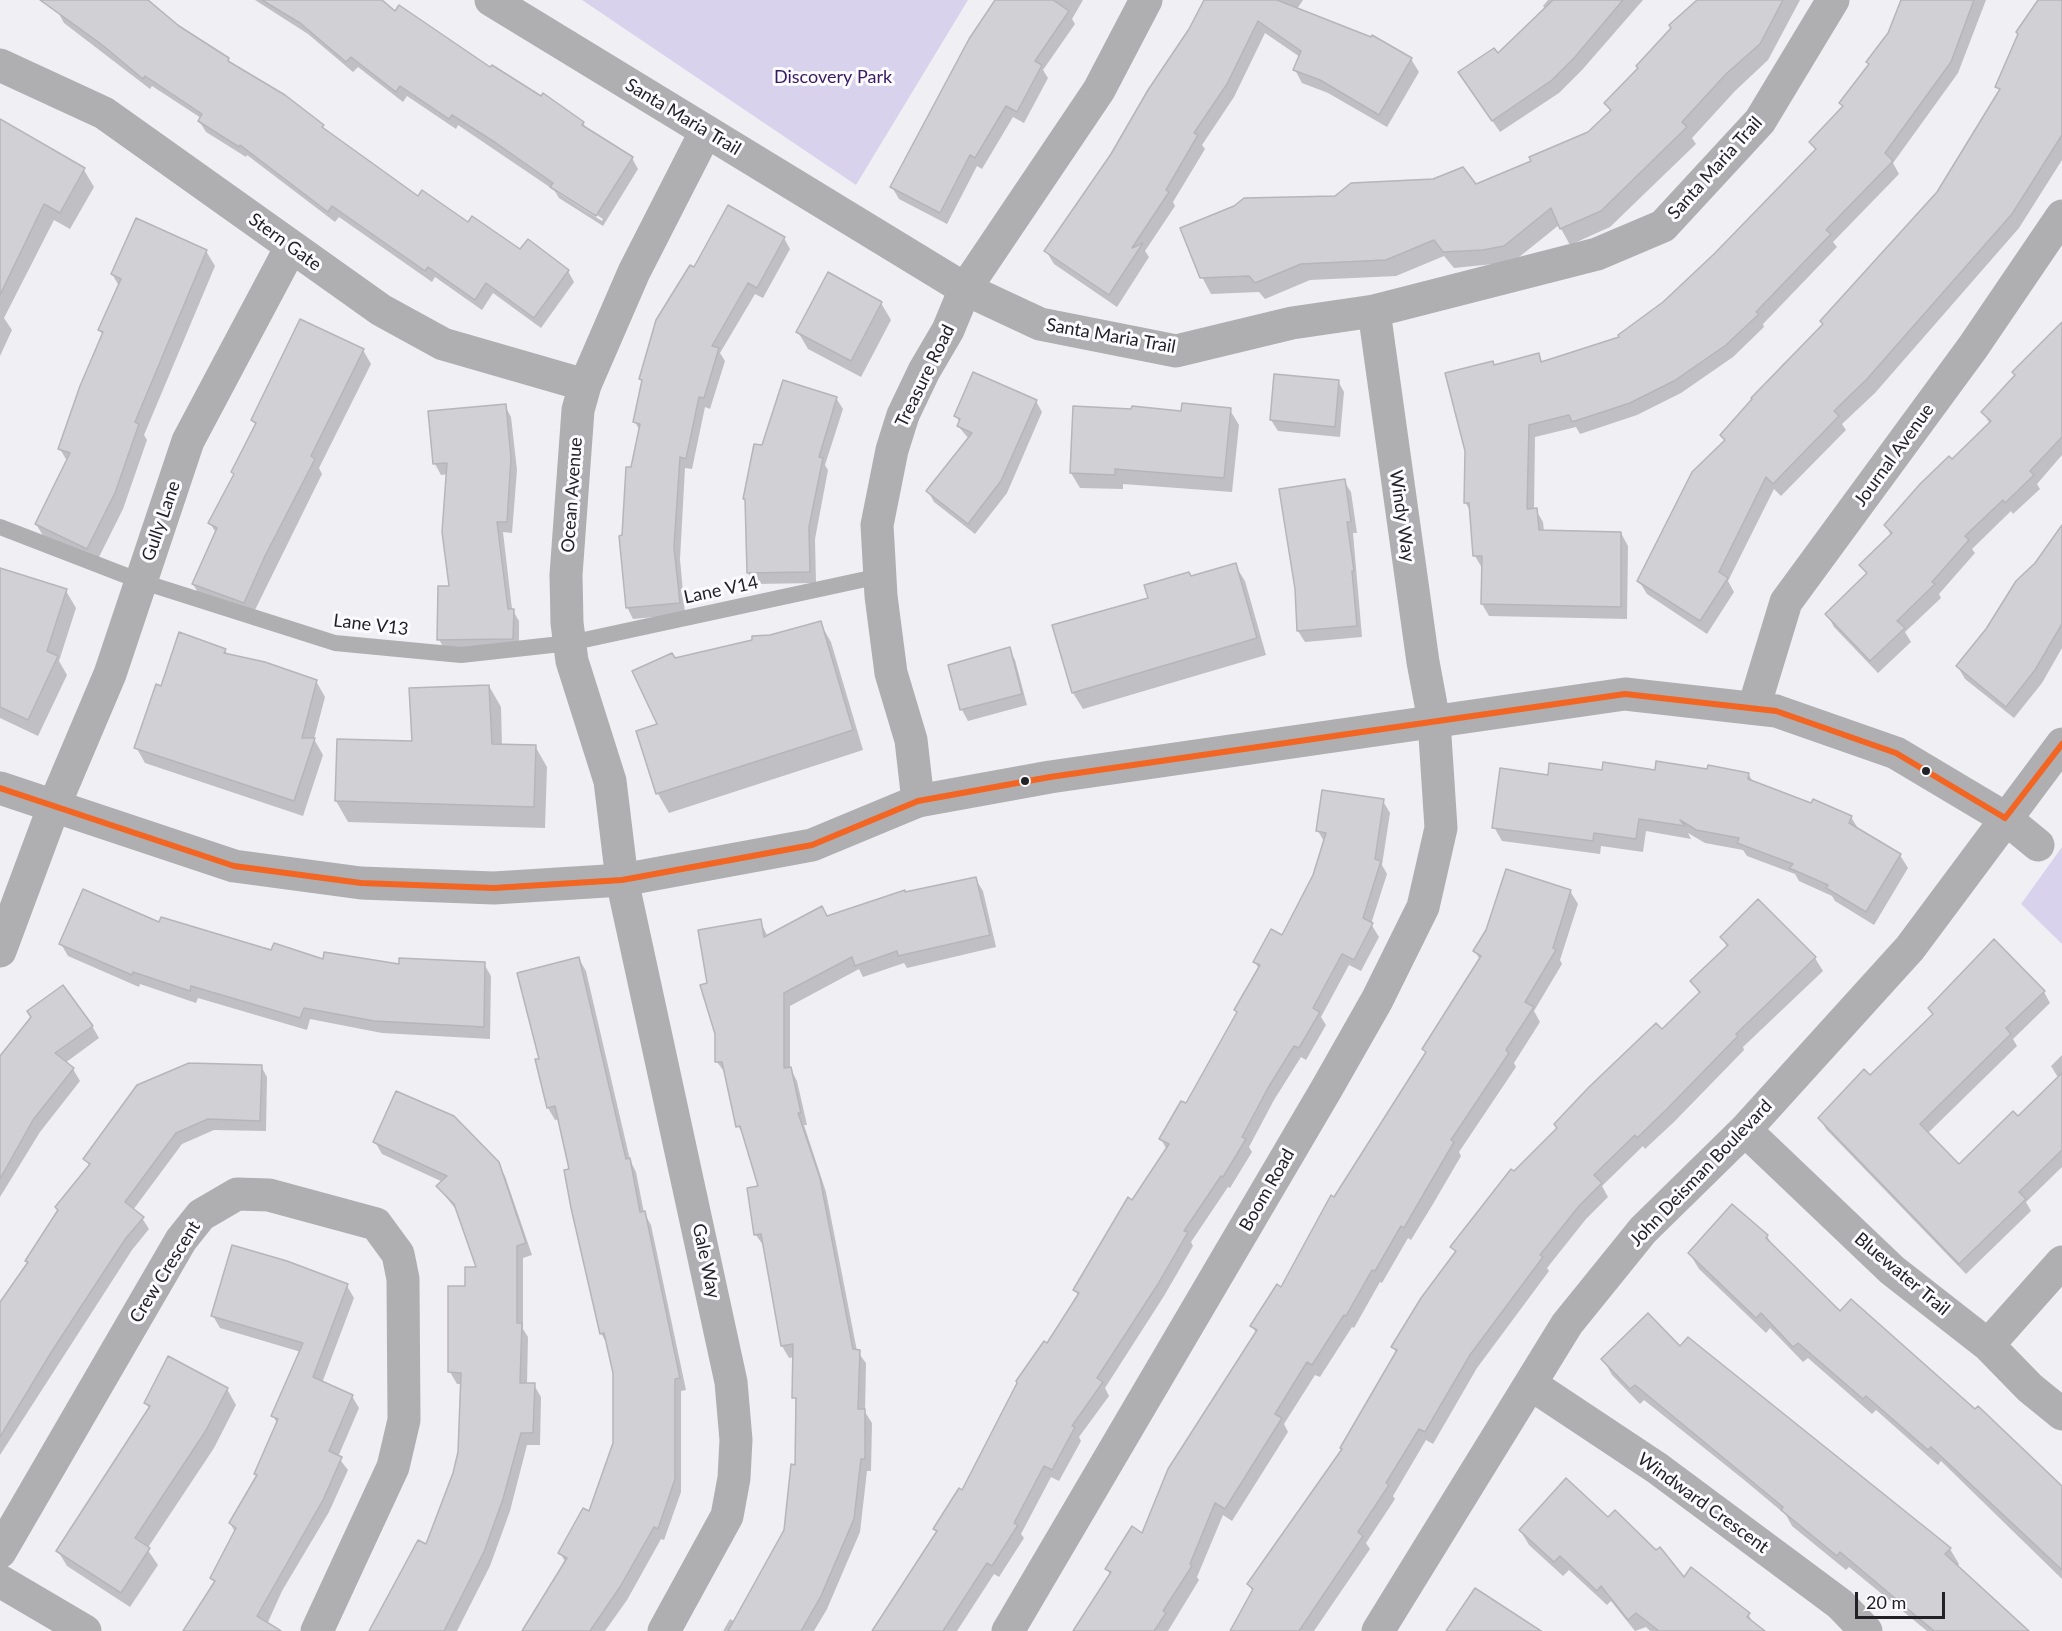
<!DOCTYPE html>
<style>
body{margin:0}
#map{position:relative;width:2062px;height:1631px;overflow:hidden;background:#f0eff4;font-family:Lato,sans-serif}
canvas{display:block}
.scale{position:absolute;left:1855px;top:1592px;width:90px;height:27px;box-sizing:border-box;border:3px solid #222125;border-top:0;padding-left:8px;font-size:18px;line-height:21px;white-space:nowrap;color:#222125;-webkit-text-stroke:4px #fcfbff;paint-order:stroke}
</style>
<div id="map">
<canvas width="2062" height="1631"></canvas>
<div class="scale">20 m</div>
</div>
<script>
const c = document.querySelector('canvas').getContext('2d');
c.lineJoin = 'round';
function paint(path, color) {
  c.fillStyle = color;
  c.fill(path, 'evenodd');
}
function poly(rows) {
  const path = new Path2D();
  for (const r of rows) {
    path.moveTo(r[0], r[1]);
    for (let i = 2; i < r.length; i += 2) path.lineTo(r[i], r[i + 1]);
  }
  return path;
}
function strokePath(path, color, width, dash) {
  c.strokeStyle = color;
  c.lineWidth = width;
  c.lineCap = dash ? 'butt' : 'round';
  c.setLineDash(dash || []);
  c.stroke(path);
}
function label(font, color, halo, rows, align = 'center') {
  c.font = font + ' Lato,sans-serif';
  c.lineWidth = 6;
  c.setLineDash([]);
  c.textBaseline = 'middle';
  c.strokeStyle = halo;
  c.fillStyle = color;
  for (const [text, x, y, turn = 0] of rows) {
    c.save();
    c.translate(x, y);
    c.rotate((+turn || 0) * Math.PI / 180);
    c.textAlign = isNaN(turn) ? turn : align;
    if (halo) c.strokeText(text, 0, 0);
    c.fillText(text, 0, 0);
    c.restore();
  }
}
paint(poly([
 [582,0,968,0,856,185],
 [2062,847,2062,944,2021,904]
]), '#d9d2ed');
paint(poly([
 [67,0,144,0,418,198,520,252,568,271,574,282,541,328,493,293,482,310,435,277,432,282,339,217,335,222,247,155,246,157,206,132,199,121,201,118,152,86,150,89,64,23,58,12],
 [255,0,379,0,395,13,583,123,587,129,632,158,638,169,603,226,559,198,554,190,458,125,456,129,407,96,403,102,358,67,353,72,308,34],
 [556,189,603,219,602,221,556,192],
 [997,0,1083,0,1072,19,1075,24,1043,70,1048,78,1024,123,1013,117,982,169,977,166,947,224,899,199,892,187],
 [1209,0,1303,0,1297,9,1411,59,1419,72,1387,127,1328,93,1302,83,1295,70,1300,57,1265,33,1234,97,1202,145,1205,149,1173,202,1175,206,1145,251,1149,257,1117,307,1054,264,1046,251,1113,155],
 [1548,0,1643,0,1582,70,1559,93,1500,132,1468,85,1545,9,1543,6],
 [1699,0,1800,0,1768,60,1735,91,1692,138,1696,144,1610,227,1570,245,1559,225,1513,262,1454,268,1444,256,1396,276,1310,280,1265,299,1259,292,1211,294,1202,277,1335,197,1476,186,1533,162,1589,134,1611,112,1605,103,1639,69],
 [1902,0,1986,0,1958,73,1893,163,1899,174,1833,242,1837,247,1763,324,1764,327,1733,357,1681,393,1637,415,1580,434,1576,427,1535,437,1534,510,1536,510,1543,522,1544,531,1621,533,1628,546,1627,619,1489,616,1482,604,1482,568,1475,556,1471,512,1465,502,1494,366,1538,355,1543,363,1621,338,1664,303,1715,255,1816,151,1811,143,1843,108,1840,103,1870,65,1890,33],
 [2037,0,2062,0,2062,160,2019,228,1875,393,1842,424,1846,430,1781,496,1774,489,1728,581,1734,592,1707,634,1647,594,1639,581,1726,442,1721,435,1783,364,1824,325,1821,321,1938,193,2000,91,1997,87,2039,2],
 [0,138,84,170,94,187,70,229,54,220,4,318,12,330,0,356],
 [784,238,790,249,763,298,755,294,720,353,725,361,710,409,705,407,692,469,685,468,680,559,685,614,633,619,627,607,623,537,640,431,635,422,643,382,640,379,694,269],
 [206,251,215,266,144,435,147,440,123,509,96,563,45,539,36,524,67,461,60,449,103,336,100,330,119,286,112,274],
 [881,303,891,320,861,377,808,349,798,332],
 [2062,323,2062,455,2037,484,2040,489,2013,514,2011,511,1972,549,1975,553,1939,594,1941,598,1905,632,1911,642,1878,673,1834,627,1827,614,1867,575,1861,565,1891,536,1886,525,1990,424,1983,412],
 [363,350,371,364,319,468,322,474,252,616,201,598,193,584,216,533,210,523,235,476,233,472,256,426,253,420],
 [1338,381,1344,392,1340,437,1278,431,1271,420],
 [836,398,843,409,825,465,828,470,815,539,816,583,755,584,748,573,747,503,744,498,763,447],
 [1036,401,1042,412,1007,493,975,534,934,502,928,491,969,439,958,426,960,423,956,416],
 [505,406,511,417,517,470,512,533,503,532,512,609,519,621,519,649,445,651,439,639,450,588,448,474,441,475,435,464,430,413],
 [1230,410,1239,425,1232,492,1123,484,1123,489,1080,488,1071,473,1183,412],
 [1344,481,1351,492,1357,533,1353,533,1362,637,1305,642,1298,631],
 [2062,527,2062,648,2042,683,2014,718,1965,679,1958,667],
 [1235,565,1245,581,1266,655,1083,709,1073,693,1150,599],
 [0,569,66,591,76,608,59,661,67,675,38,736,0,718],
 [820,623,831,642,863,750,669,813,658,794,637,732,659,725,675,660],
 [1009,649,1015,660,1027,705,968,721,962,710,949,666],
 [225,650,228,656,316,681,325,697,314,739,323,755,303,816,145,763,136,747,162,688],
 [489,686,501,707,502,745,535,746,547,767,545,828,348,822,336,801],
 [1603,771,1749,775,1753,782,1851,817,1859,830,1900,855,1908,868,1874,925,1835,901,1832,896,1799,881,1795,874,1747,856,1743,850,1705,843,1688,833,1691,839,1646,831,1643,852,1601,846,1600,854,1502,841,1494,827,1549,776],
 [1383,801,1390,813,1382,865,1387,874,1371,924,1379,937,1361,971,1349,965,1321,1017,1326,1025,1306,1060,1301,1057,1274,1100,1249,1147,1252,1152,1230,1188,1228,1187,1191,1242,1193,1246,1164,1296,1105,1388,1109,1396,1079,1437,1081,1441,1059,1481,1051,1477,1021,1534,1024,1538,999,1577,994,1574,957,1631,872,1631,937,1533,935,1529,963,1492,1048,1345,1079,1297,1075,1290,1167,1150,1161,1139,1187,1106,1237,1013,1236,1010,1259,969,1255,962,1283,937,1314,875,1325,843,1318,831],
 [975,878,983,891,996,947,907,968,904,963,863,977,859,969,790,1006,790,1068,797,1081,807,1125,804,1125,826,1192,857,1351,866,1363,865,1412,872,1423,871,1471,867,1471,860,1532,827,1609,814,1631,723,1631,730,1619,735,1622,785,1530,797,1466,795,1357,789,1358,782,1346,764,1246,755,1234,760,1188,745,1138,738,1126,726,1074,717,1062,717,1033,709,984,760,921,768,937,905,894],
 [1570,891,1578,904,1560,960,1562,964,1534,1011,1540,1022,1514,1063,1516,1067,1459,1152,1461,1156,1433,1204,1411,1240,1408,1238,1382,1283,1380,1282,1354,1328,1352,1327,1320,1377,1315,1375,1284,1424,1288,1432,1232,1521,1223,1515,1197,1577,1199,1580,1168,1631,1073,1631,1111,1576,1107,1569,1142,1535,1256,1333,1252,1326,1282,1289,1426,1053,1424,1049,1480,960,1475,951],
 [1758,901,1815,958,1823,971,1743,1047,1744,1050,1674,1122,1645,1149,1643,1146,1602,1186,1608,1197,1586,1219,1547,1268,1549,1271,1477,1368,1433,1444,1426,1440,1393,1496,1395,1499,1366,1543,1370,1549,1314,1631,1232,1631,1253,1592,1249,1585,1343,1450,1397,1354,1393,1347,1456,1254,1452,1247,1514,1173,1700,995,1692,981,1727,947,1722,937],
 [160,924,324,961,400,966,484,964,491,976,490,1039,382,1033,310,1019,307,1030,198,998,196,1003,140,984,139,987,68,956,61,944],
 [579,959,586,971,630,1160,636,1172,644,1213,651,1225,686,1390,681,1391,681,1492,664,1540,661,1539,627,1600,605,1631,524,1631,566,1563,560,1553,590,1514,615,1443,614,1373,608,1346,601,1333,560,1119,555,1120,548,1108,540,1060],
 [2044,992,2050,1003,2013,1039,2017,1046,1928,1133,1959,1166,2018,1118,2059,1079,2051,1066,2062,1055,2062,1167,2026,1202,2031,1211,1966,1274,1826,1129,1820,1118,1870,1077,1934,1016,1929,1008],
 [92,1026,99,1038,65,1063,73,1069,80,1081,40,1132,0,1197,0,1058],
 [261,1066,267,1077,266,1131,214,1130,182,1144,133,1210,142,1218,149,1229,132,1250,0,1455,0,1305,90,1167,85,1159],
 [375,1142,497,1163,505,1176,532,1255,523,1258,523,1329,528,1337,527,1385,534,1385,541,1397,540,1445,527,1445,510,1511,490,1566,457,1631,372,1631,427,1546,454,1473,460,1452,462,1384,457,1384,450,1372,467,1288,478,1269,458,1212,438,1187,443,1182,382,1154],
 [1767,1236,1774,1248,1840,1313,1975,1411,1978,1408,2062,1487,2062,1579,1941,1461,1938,1465,1876,1410,1872,1414,1808,1358,1803,1362,1770,1328,1766,1333,1699,1269,1690,1254],
 [347,1286,354,1298,322,1383,352,1396,359,1408,338,1457,348,1470,329,1512,282,1591,264,1631,185,1631,215,1584,212,1578,235,1532,230,1523,257,1477,255,1473,277,1423,273,1416,301,1352,220,1328,213,1316],
 [1680,1348,1950,1549,1959,1564,1957,1567,2029,1631,1927,1631,1849,1567,1846,1570,1792,1526,1786,1515,1743,1479,1644,1400,1640,1404,1612,1375,1603,1359],
 [169,1359,227,1389,236,1405,214,1448,147,1549,158,1565,130,1607,67,1566,58,1551,150,1410,146,1403],
 [1608,1519,1684,1579,1748,1614,1754,1624,1763,1631,1650,1631,1646,1627,1635,1631,1611,1601,1607,1605,1569,1570,1563,1576,1529,1545,1520,1530]
]), '#0003');
const building = poly([
 [40,0,148,0,179,26,229,58,228,61,285,95,324,125,322,127,418,196,422,190,468,222,472,216,520,249,528,239,569,270,534,318,486,283,475,300,428,267,425,271,332,206,328,212,240,145,239,147,198,121,202,114,145,76,143,79,101,44,40,0],
 [262,0,382,0,395,11,399,5,490,67,492,65,541,96,543,93,584,122,582,125,633,157,596,216,550,187,553,183,496,143,452,115,449,119,400,86,396,92,351,57,346,62,300,23,262,0],
 [995,0,1053,0,1069,11,1035,61,1042,65,1017,112,1006,106,975,158,970,155,940,213,890,187,969,39,995,0],
 [1204,0,1277,0,1371,37,1372,35,1412,58,1379,115,1320,80,1293,70,1301,51,1258,21,1227,84,1194,133,1198,135,1166,190,1169,192,1132,248,1143,243,1109,295,1044,251,1111,154,1148,90,1189,29,1204,0],
 [1553,0,1623,0,1575,57,1552,80,1492,121,1458,72,1494,48,1498,53,1553,0],
 [1697,0,1783,0,1760,44,1726,74,1682,122,1687,127,1601,211,1560,229,1551,208,1504,246,1483,250,1443,252,1434,240,1386,260,1301,264,1255,283,1249,276,1200,278,1180,228,1234,206,1244,198,1335,196,1351,183,1433,179,1463,167,1476,184,1531,161,1529,157,1588,132,1611,110,1604,103,1638,68,1636,66,1671,28,1669,25,1697,0],
 [1901,0,1974,0,1951,62,1885,153,1893,161,1826,230,1831,234,1756,312,1759,314,1726,345,1674,381,1630,403,1572,422,1569,415,1529,425,1527,509,1537,508,1539,530,1621,532,1621,607,1481,604,1482,556,1473,556,1469,503,1464,503,1465,451,1445,373,1493,361,1494,365,1539,353,1541,362,1619,337,1618,335,1663,302,1714,254,1816,149,1809,142,1843,106,1839,103,1869,64,1866,62,1888,33,1901,0],
 [2038,0,2062,0,2062,135,2012,214,1867,379,1834,411,1839,416,1773,484,1766,477,1719,572,1728,578,1700,621,1637,581,1692,472,1725,440,1720,435,1752,399,1751,398,1823,324,1820,321,1937,192,2000,89,1995,87,2018,34,2016,32,2038,0],
 [0,119,85,168,60,213,44,204,0,295,0,119],
 [728,205,785,237,757,288,748,283,712,346,719,348,704,398,699,397,686,459,680,457,674,547,680,603,626,608,619,536,622,535,626,467,631,467,640,424,633,422,642,380,639,379,656,320,690,265,694,267,728,205],
 [136,218,207,250,135,422,139,424,115,493,87,549,35,524,70,453,58,449,80,386,103,332,98,330,121,279,111,274,136,218],
 [828,272,882,302,851,361,796,332,828,272],
 [300,319,364,349,311,456,315,459,265,556,244,603,192,584,217,528,208,523,234,474,231,472,256,423,251,420,300,319],
 [2062,322,2062,437,2030,471,2034,475,2005,503,2003,500,1965,536,1969,540,1932,582,1935,584,1897,621,1905,628,1870,661,1825,614,1867,573,1859,565,1892,533,1884,525,1920,484,1949,456,1952,459,1991,421,1981,412,2015,375,2012,372,2062,322],
 [973,372,1037,400,1001,481,968,524,926,491,972,433,957,426,960,419,954,416,973,372],
 [1274,374,1339,380,1335,427,1270,420,1274,374],
 [783,380,837,397,819,457,823,458,809,527,810,572,747,573,745,499,743,499,754,444,762,445,783,380],
 [1182,403,1231,408,1224,478,1115,469,1115,475,1070,473,1073,406,1131,409,1132,406,1181,411,1182,403],
 [506,404,511,458,507,522,497,522,508,609,514,609,513,639,437,640,438,586,449,586,442,532,447,463,433,464,428,411,506,404],
 [1345,479,1351,522,1347,522,1354,571,1352,571,1357,626,1297,631,1295,589,1279,489,1345,479],
 [2062,525,2062,624,2035,670,2006,707,1956,666,1986,629,2016,581,2035,563,2062,525],
 [1236,563,1257,638,1072,693,1052,625,1148,598,1144,585,1189,572,1191,576,1236,563],
 [0,568,67,589,47,651,58,656,28,720,0,707,0,568],
 [821,621,853,730,656,794,636,731,657,724,632,671,672,653,675,658,752,640,752,636,770,635,821,621],
 [179,632,226,649,224,653,265,662,317,680,302,738,315,738,294,801,134,748,156,684,161,686,179,632],
 [1010,647,1022,694,960,710,948,665,1010,647],
 [489,685,492,744,536,745,534,807,335,801,337,739,412,741,409,688,489,685],
 [1656,761,1707,769,1708,765,1749,773,1748,779,1811,803,1813,799,1852,816,1849,823,1901,854,1866,912,1826,888,1828,885,1789,868,1793,864,1737,843,1739,838,1696,830,1680,820,1685,826,1639,819,1636,839,1594,833,1593,841,1492,828,1500,768,1548,775,1549,763,1602,770,1603,762,1655,770,1656,761],
 [1322,790,1384,799,1375,859,1381,861,1363,918,1373,923,1354,960,1342,954,1313,1008,1320,1012,1299,1048,1294,1046,1268,1088,1242,1137,1246,1139,1223,1177,1221,1176,1184,1231,1188,1232,1158,1284,1097,1378,1103,1382,1072,1426,1075,1427,1052,1470,1044,1466,1014,1523,1018,1525,992,1566,987,1563,943,1631,872,1631,937,1531,933,1529,959,1488,962,1490,1017,1383,1016,1381,1044,1341,1047,1343,1079,1293,1073,1290,1128,1197,1132,1200,1169,1144,1159,1139,1181,1101,1186,1103,1237,1012,1234,1010,1260,965,1253,962,1271,929,1282,935,1313,875,1326,833,1316,831,1322,790],
 [1506,869,1571,890,1553,948,1556,950,1525,1002,1534,1007,1506,1050,1509,1053,1451,1140,1454,1142,1426,1190,1404,1228,1401,1226,1375,1271,1372,1270,1346,1316,1344,1315,1312,1365,1307,1362,1275,1414,1282,1418,1225,1509,1215,1503,1190,1564,1192,1566,1163,1611,1166,1613,1154,1631,1073,1631,1111,1572,1105,1569,1132,1526,1142,1533,1168,1469,1257,1330,1250,1326,1277,1284,1281,1287,1331,1195,1334,1197,1426,1052,1422,1049,1481,956,1473,951,1486,930,1506,869],
 [976,877,990,935,898,956,897,951,855,966,852,957,784,993,784,1068,791,1067,801,1113,798,1113,820,1178,853,1349,860,1350,858,1409,865,1409,865,1459,861,1459,854,1519,821,1596,801,1631,728,1631,784,1530,791,1464,795,1465,796,1398,792,1398,793,1344,781,1346,761,1234,754,1235,747,1188,758,1186,740,1126,736,1127,722,1062,715,1062,715,1034,700,985,707,983,698,930,761,919,764,937,822,906,827,916,905,890,905,892,976,877],
 [83,889,159,922,161,917,271,950,274,943,323,959,324,952,399,964,399,958,485,962,484,1027,374,1021,304,1008,300,1018,191,986,190,991,133,972,132,975,59,944,83,889],
 [1758,899,1816,957,1736,1034,1738,1036,1667,1109,1637,1138,1635,1135,1594,1175,1602,1183,1579,1206,1540,1255,1543,1257,1470,1355,1425,1432,1419,1429,1386,1483,1389,1485,1358,1532,1363,1536,1299,1631,1230,1631,1253,1589,1247,1584,1342,1449,1340,1448,1397,1350,1391,1347,1421,1298,1456,1251,1450,1247,1511,1169,1514,1171,1557,1128,1554,1124,1589,1087,1656,1023,1662,1029,1700,992,1690,981,1728,945,1720,937,1758,899],
 [1994,939,2045,991,2006,1028,2011,1034,1920,1124,1959,1164,2013,1111,2018,1116,2062,1073,2062,1150,2019,1192,2026,1199,1959,1264,1818,1118,1864,1069,1870,1075,1933,1014,1928,1008,1994,939],
 [579,957,626,1159,630,1158,640,1212,645,1211,680,1378,675,1379,675,1479,658,1529,654,1527,620,1587,590,1631,522,1631,567,1558,558,1553,583,1508,589,1511,613,1443,613,1373,604,1333,600,1334,571,1208,564,1170,569,1169,555,1106,547,1108,535,1059,539,1059,517,973,579,957],
 [63,985,93,1026,55,1053,74,1068,33,1120,0,1179,0,1056,31,1017,27,1011,63,985],
 [189,1063,262,1065,260,1121,208,1119,176,1133,125,1202,144,1217,126,1238,52,1351,0,1437,0,1302,28,1262,25,1261,58,1210,55,1207,90,1164,83,1159,137,1085,189,1063],
 [396,1091,454,1116,499,1162,526,1243,517,1246,517,1323,522,1323,520,1383,535,1383,533,1433,521,1433,503,1499,484,1552,444,1631,369,1631,418,1540,426,1544,453,1473,458,1452,461,1373,448,1372,448,1286,465,1286,465,1267,476,1267,454,1204,436,1186,447,1176,373,1142,396,1091],
 [1732,1204,1768,1235,1766,1238,1840,1311,1851,1299,1975,1409,1978,1406,2062,1486,2062,1570,1931,1447,1928,1450,1866,1396,1863,1399,1798,1343,1793,1347,1761,1313,1756,1318,1688,1253,1732,1204],
 [232,1245,287,1261,348,1284,313,1377,353,1395,329,1451,342,1457,323,1500,257,1616,281,1631,183,1631,215,1581,210,1578,236,1528,229,1523,257,1475,254,1474,278,1419,271,1416,303,1343,211,1316,232,1245],
 [1648,1313,1680,1346,1688,1337,1951,1548,1945,1554,2029,1631,1934,1631,1840,1552,1837,1556,1781,1510,1783,1507,1635,1385,1630,1389,1601,1359,1648,1313],
 [168,1356,228,1388,205,1432,135,1538,150,1548,121,1593,56,1551,150,1406,144,1403,168,1356],
 [1566,1478,1608,1517,1615,1510,1656,1550,1660,1547,1684,1577,1691,1567,1750,1613,1747,1617,1765,1631,1659,1631,1636,1613,1628,1620,1601,1586,1597,1591,1560,1556,1554,1562,1519,1530,1566,1478],
 [1475,1588,1541,1631,1446,1631,1475,1588]
]);
paint(building, '#d1d0d4');
strokePath(building, '#b6b5b9', 1.5);
strokePath(poly([
 [0,527,140,581,335,643,461,655,570,643,880,576]
]), '#afafb2', 16);
strokePath(poly([
 [491,0,965,289,1040,324,1176,351,1292,323,1374,311,1597,254,1663,226,1760,121,1833,0],
 [0,65,104,113,381,310,443,344,585,385],
 [1754,707,1786,602,1973,347,2062,216],
 [918,801,911,740,891,673,881,596,877,525,892,450,903,415,924,371,948,330,965,289,1099,90,1146,0],
 [0,951,54,806,110,674,188,441,291,247],
 [1745,1130,1892,1270,1988,1345,2030,1388,2062,1414],
 [1988,1345,2062,1262],
 [1532,1385,1657,1468,1840,1604,1866,1631],
 [0,1552,181,1240,201,1215,237,1194,269,1195,376,1224,398,1254,403,1279,404,1420,393,1467,317,1631],
 [0,1581,85,1631],
 [664,1631,727,1516,734,1478,736,1440,731,1382,622,880,610,781,572,661,567,623,566,575,578,410,585,385,634,272,706,131],
 [1008,1631,1327,1088,1377,1000,1423,907,1441,828,1434,721,1423,662,1374,311],
 [1378,1631,1567,1324,1643,1230,1745,1130,1910,948,2062,744]
]), '#afafb2', 33);
strokePath(poly([
 [0,788,234,866,361,883,494,888,622,880,812,845,918,801,1050,777,1625,694,1776,711,1896,753,2005,818,2038,845]
]), '#afafb2', 33);
strokePath(poly([
 [0,788,234,866,361,883,494,888,622,880,812,845,918,801,1050,777,1625,694,1776,711,1896,753,2005,818],
 [2005,818,2062,744]
]), '#f26522', 6);
for (const [x, y, r, color] of [
 [1926,771,5,"#222125"],
 [1025,781,5,"#222125"]
]) {
  const dot = new Path2D();
  dot.arc(x, y, r, 0, 2 * Math.PI);
  c.fillStyle = color;
  c.fill(dot);
  strokePath(dot, '#fcfbff', 2);
}
label('18px', '#391a62', '#fcfbff', [
 ["Discovery Park",833,77]
]);
label('18px', '#222125', '#fcfbff', [
 ["Santa Maria Trail",683,117,31],
 ["Santa Maria Trail",1715,168,-48],
 ["Stern Gate",285,242,36],
 ["Santa Maria Trail",1111,336,10],
 ["Treasure Road",925,376,-64],
 ["Journal Avenue",1894,455,-54],
 ["Ocean Avenue",572,495,-86],
 ["Windy Way",1402,516,82],
 ["Gully Lane",161,521,-71],
 ["Lane V14",721,590,-12],
 ["Lane V13",371,625,7],
 ["John Deisman Boulevard",1701,1173,-46],
 ["Boom Road",1267,1190,-60],
 ["Gale Way",706,1261,78],
 ["Crew Crescent",165,1272,-58],
 ["Bluewater Trail",1902,1274,40],
 ["Windward Crescent",1703,1503,36]
]);
</script>
